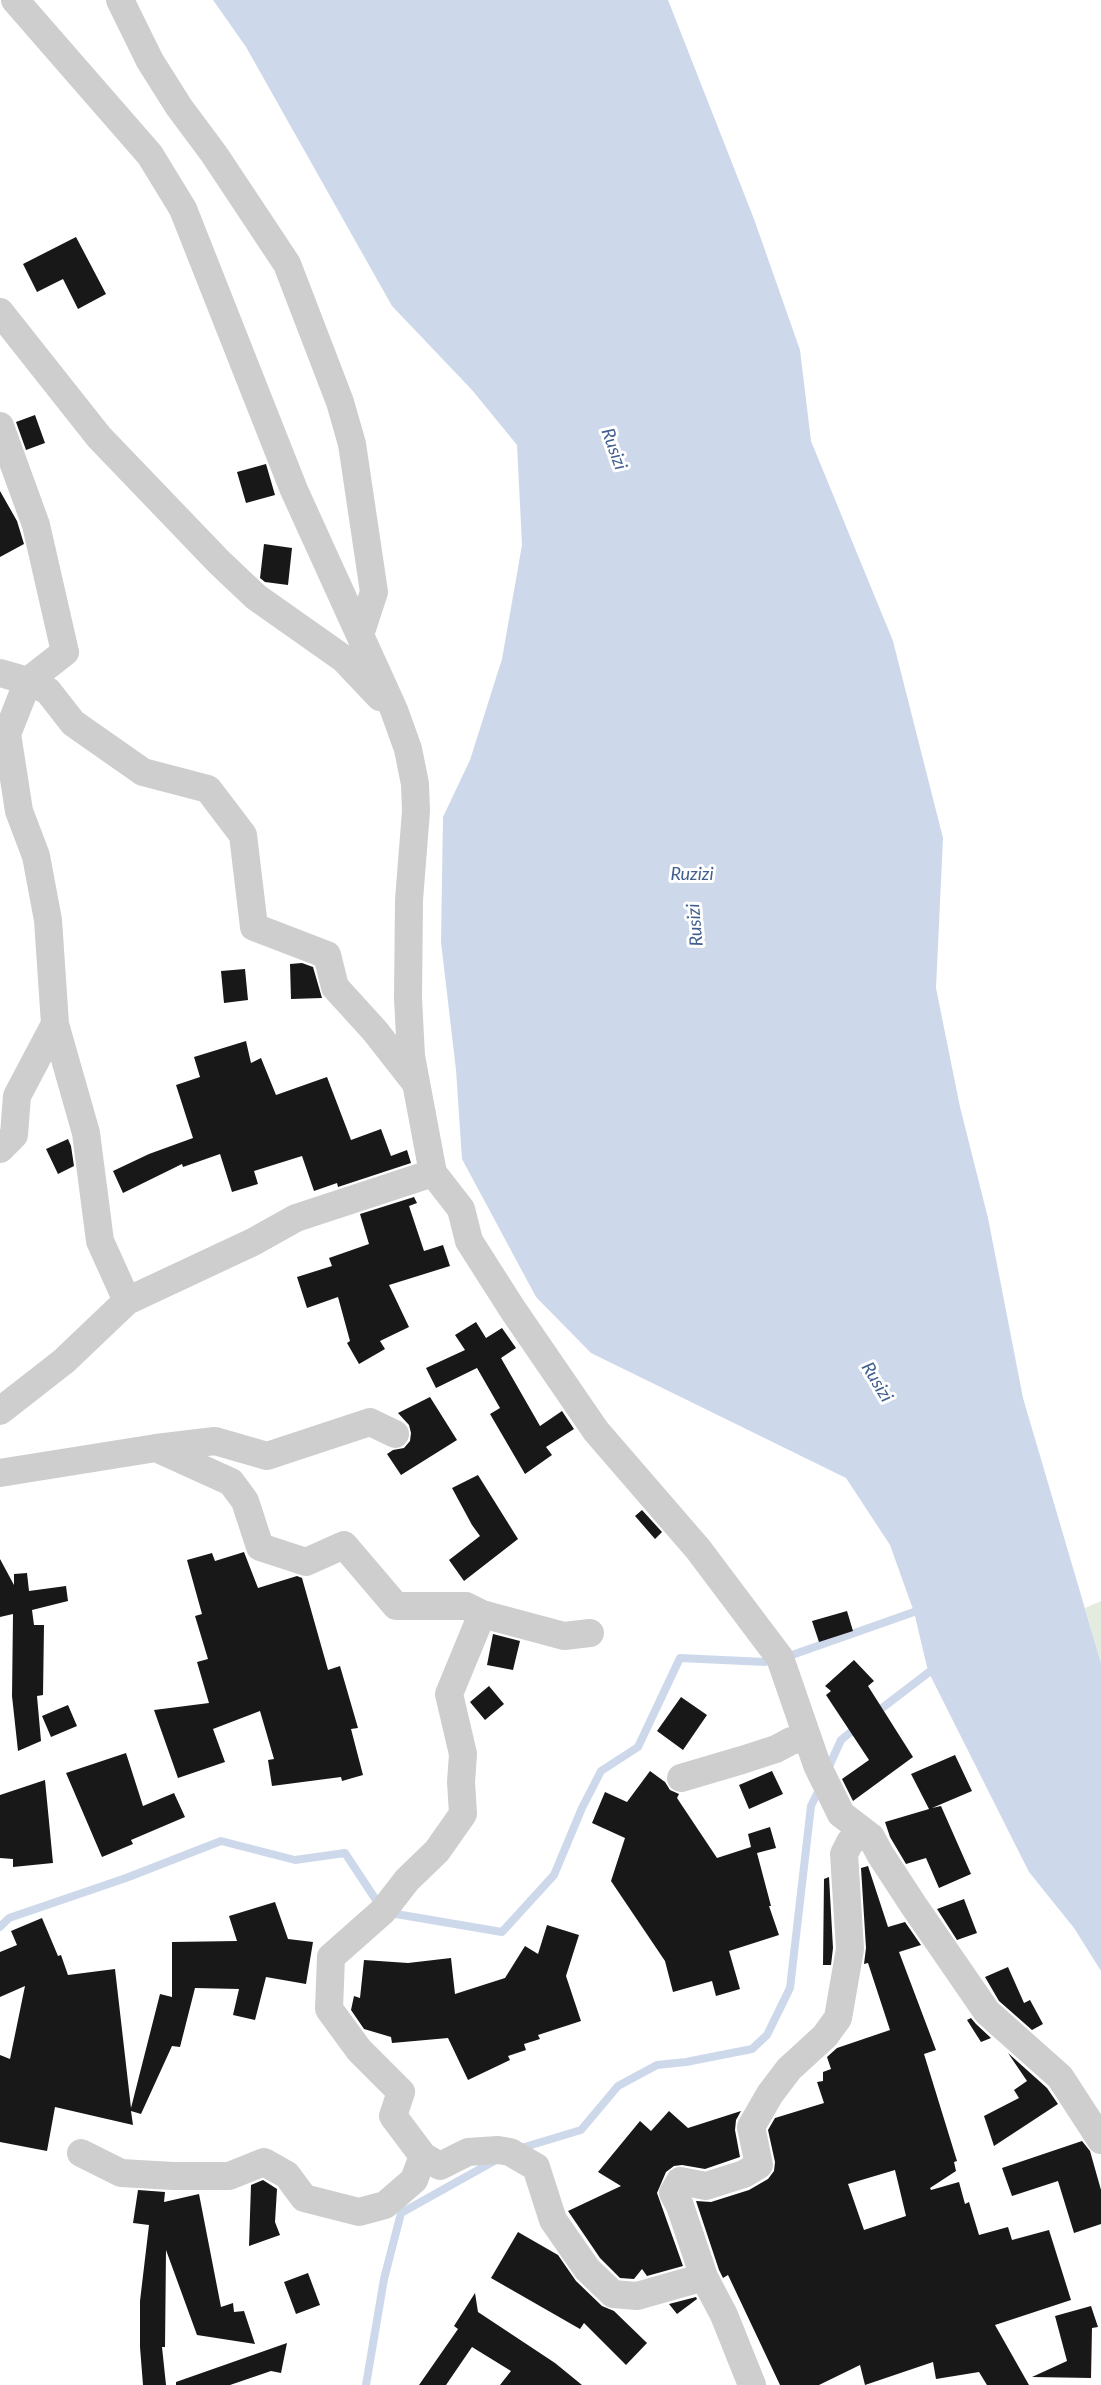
<!DOCTYPE html>
<style>
body{margin:0}
canvas{display:block;background:#fff}
</style>
<canvas width="1101" height="2385"></canvas>
<script>
const c = document.querySelector('canvas').getContext('2d');
c.lineJoin = 'round';
function paint(path, color) {
  c.fillStyle = color;
  c.fill(path, 'evenodd');
}
function poly(rows) {
  const path = new Path2D();
  for (const r of rows) {
    path.moveTo(r[0], r[1]);
    for (let i = 2; i < r.length; i += 2) path.lineTo(r[i], r[i + 1]);
  }
  return path;
}
function strokePath(path, color, width, dash) {
  c.strokeStyle = color;
  c.lineWidth = width;
  c.lineCap = dash ? 'butt' : 'round';
  c.setLineDash(dash || []);
  c.stroke(path);
}
function label(font, color, halo, rows, align = 'center') {
  c.font = font + ' Lato,sans-serif';
  c.lineWidth = 6;
  c.setLineDash([]);
  c.textBaseline = 'middle';
  c.strokeStyle = halo;
  c.fillStyle = color;
  for (const [text, x, y, turn = 0] of rows) {
    c.save();
    c.translate(x, y);
    c.rotate((+turn || 0) * Math.PI / 180);
    c.textAlign = isNaN(turn) ? turn : align;
    if (halo) c.strokeText(text, 0, 0);
    c.fillText(text, 0, 0);
    c.restore();
  }
}
paint(poly([
 [1101,1601,1101,1663,1085,1608]
]), '#e4ece0');
paint(poly([
 [213,0,668,0,754,219,800,350,811,441,893,641,943,838,936,988,960,1107,988,1218,1023,1398,1101,1663,1101,1971,1074,1928,1029,1872,928,1671,914,1612,890,1545,846,1478,591,1353,536,1297,462,1159,456,1070,441,942,443,817,470,760,502,659,522,545,517,445,472,390,392,306,246,47]
]), '#cdd9eb');
strokePath(poly([
 [873,1715,937,1666],
 [827,1771,841,1740,858,1726],
 [390,1913,502,1932,554,1875,582,1808,601,1771,638,1747,680,1658,765,1662,792,1655,914,1612,923,1607],
 [0,1927,9,1918,126,1878,221,1841,295,1860,345,1853,380,1906],
 [518,2149,581,2130,618,2086,657,2065,686,2062,752,2049,767,2035,790,1988,811,1806,821,1786],
 [366,2385,384,2279,401,2213,496,2160]
]), '#cdd9eb', 8);
paint(poly([
 [76,237,106,294,78,309,63,279,37,292,23,264],
 [35,415,45,443,26,450,16,422],
 [266,464,275,495,246,503,237,472],
 [0,491,17,521,24,544,0,557],
 [264,544,292,548,288,585,265,582,260,578],
 [302,963,313,967,322,998,291,999,290,964],
 [245,969,248,1000,224,1003,221,971],
 [246,1041,251,1063,261,1058,276,1095,327,1077,351,1140,381,1129,391,1156,407,1150,411,1163,338,1187,337,1183,314,1191,302,1156,254,1171,258,1184,232,1192,220,1154,183,1167,182,1164,123,1193,113,1171,149,1154,193,1138,176,1085,200,1077,194,1057],
 [68,1139,71,1146,74,1166,58,1174,46,1149],
 [414,1197,417,1203,409,1206,424,1251,443,1245,450,1266,389,1285,409,1327,380,1341,385,1349,359,1364,347,1343,350,1341,338,1297,307,1308,297,1277,332,1266,329,1258,369,1244,360,1214],
 [476,1322,486,1338,502,1328,516,1348,501,1358,540,1426,562,1411,574,1429,546,1447,552,1455,525,1474,490,1414,500,1408,477,1368,436,1388,426,1368,465,1350,455,1335],
 [430,1397,457,1440,401,1475,387,1454,393,1450,404,1448,410,1441,411,1433,409,1425,398,1413],
 [478,1475,518,1539,464,1581,449,1560,480,1536,472,1525,452,1488],
 [642,1510,662,1532,655,1539,635,1516],
 [244,1552,258,1588,297,1576,302,1578,328,1670,340,1666,358,1728,351,1729,363,1775,342,1781,341,1777,272,1786,268,1760,274,1759,260,1711,213,1729,225,1762,178,1778,154,1710,209,1703,197,1662,208,1659,195,1616,202,1614,187,1560,212,1553,215,1561],
 [0,1559,14,1585,14,1574,27,1573,29,1591,66,1586,68,1601,32,1610,34,1625,44,1625,43,1695,37,1696,41,1741,18,1751,12,1696,13,1614,0,1617],
 [847,1611,853,1631,819,1642,812,1621],
 [493,1634,520,1641,513,1670,487,1665],
 [854,1660,874,1681,868,1686,913,1757,853,1801,842,1779,869,1760,826,1695,831,1691,825,1686],
 [489,1686,504,1704,485,1720,470,1702],
 [681,1697,707,1715,683,1750,657,1731],
 [68,1705,77,1726,51,1737,42,1716],
 [126,1753,143,1806,174,1793,185,1817,131,1840,133,1844,102,1857,66,1773],
 [955,1755,972,1791,932,1808,941,1806,971,1874,939,1888,926,1858,906,1864,890,1837,885,1822,929,1809,911,1774],
 [650,1771,665,1782,670,1790,679,1794,677,1798,717,1858,751,1847,748,1834,770,1827,776,1848,757,1853,771,1906,769,1906,779,1935,729,1951,740,1989,716,1996,712,1981,673,1992,665,1961,611,1881,625,1838,592,1823,605,1792,627,1802],
 [772,1771,783,1794,749,1809,739,1785],
 [45,1780,53,1863,13,1867,13,1859,0,1858,0,1795],
 [868,1866,888,1927,905,1922,921,1945,899,1952,936,2050,924,2054,957,2161,954,2162,956,2171,930,2188,931,2190,959,2182,965,2204,969,2202,979,2235,1008,2227,1012,2240,1049,2230,1071,2300,995,2325,1029,2385,987,2385,979,2372,936,2379,933,2362,865,2385,860,2365,819,2385,780,2385,728,2275,723,2278,719,2270,696,2201,711,2202,749,2190,768,2179,774,2171,775,2162,768,2130,775,2118,824,2103,817,2082,823,2081,823,2072,831,2069,827,2057,837,2048,890,2030,868,1963,864,1964,866,1948,861,1868],
 [895,2170,906,2216,864,2230,848,2184],
 [829,1877,833,1948,831,1965,823,1965,824,1879],
 [964,1899,977,1933,957,1940,937,1909],
 [275,1902,288,1939,313,1942,306,1984,266,1977,255,2020,233,2015,239,1989,195,1988,180,2047,172,2046,141,2114,131,2111,133,2125,55,2107,47,2151,0,2142,0,2055,10,2059,25,1986,0,1997,0,1952,17,1945,11,1931,42,1918,58,1956,61,1955,68,1975,115,1969,131,2108,160,1994,172,1997,172,1942,237,1941,229,1916],
 [547,1925,579,1935,566,1976,581,2021,538,2035,540,2039,524,2044,526,2050,508,2056,510,2060,468,2080,448,2038,392,2043,391,2037,364,2029,351,2010,354,1996,360,1998,364,1960,408,1963,451,1958,455,1994,505,1978,525,1946,538,1954],
 [1008,1967,1024,2003,1030,2000,1043,2024,1032,2030,999,2001,985,1977],
 [971,2018,976,2024,991,2038,981,2042,967,2020],
 [1008,2053,1047,2088,1058,2104,994,2146,984,2116,1019,2098,1014,2090,1027,2081],
 [669,2111,688,2128,741,2111,736,2120,735,2130,740,2157,705,2169,682,2165,674,2166,666,2172,657,2193,683,2266,647,2276,642,2269,634,2279,620,2278,600,2258,568,2211,621,2186,598,2172,640,2121,651,2131],
 [1082,2141,1090,2151,1101,2190,1101,2224,1074,2233,1058,2181,1012,2196,1002,2168],
 [263,2180,277,2189,275,2222,280,2235,249,2246,251,2185],
 [138,2190,165,2192,164,2202,199,2194,221,2307,233,2303,234,2312,244,2311,255,2344,197,2335,166,2250,165,2347,162,2347,166,2385,143,2385,140,2347,140,2301,149,2225,133,2223],
 [518,2232,558,2255,576,2281,602,2306,614,2311,647,2343,626,2365,584,2323,580,2329,491,2278],
 [308,2273,320,2305,296,2314,284,2282],
 [475,2293,478,2312,555,2363,582,2385,500,2385,511,2371,472,2347,446,2385,419,2385,458,2329,454,2326],
 [696,2297,697,2299,677,2314,669,2304],
 [1091,2306,1098,2327,1092,2328,1091,2378,1032,2377,1067,2361,1055,2316],
 [287,2343,281,2373,271,2371,230,2385,176,2385,176,2382]
]), '#181818');
strokePath(poly([
 [15,0,150,155,183,209,294,490,394,710,408,749,415,784,416,811,409,900,408,998,411,1056,433,1173,461,1209,469,1241,513,1310,596,1431,698,1549,780,1658,817,1765,841,1814,871,1837,880,1854,914,1906,987,2012,1060,2077,1101,2140],
 [120,0,150,61,179,107,214,154,287,264,340,402,352,444,374,592,360,635],
 [0,312,99,437,219,562,256,597,344,659,380,697],
 [0,426,36,525,65,652,28,681,7,734,19,811,36,856,48,920,55,1024,86,1133,100,1241,127,1301,64,1361,0,1411],
 [0,673,28,681,48,691,73,723,143,772,208,789,243,835,254,927,327,955,335,987,375,1031,415,1082],
 [0,1149,14,1135,17,1096,55,1024],
 [127,1301,253,1242,296,1218,433,1173],
 [156,1448,215,1441,267,1456,370,1422,395,1434],
 [0,1473,156,1448,231,1482,245,1501,260,1547,306,1562,344,1545,396,1606,466,1606,482,1614,564,1636,590,1633],
 [482,1614,449,1694,463,1754,461,1782,463,1814,437,1851,407,1880,383,1911,331,1957,329,2009,359,2050,401,2092,393,2116,423,2156,440,2166,468,2152,498,2150,510,2152,536,2167,553,2220,587,2269,613,2294,637,2296,704,2277],
 [681,1778,742,1760,776,1749,791,1741,807,1737],
 [81,2153,121,2173,173,2176,229,2176,264,2162,287,2175,304,2198,359,2212,385,2205,414,2180,423,2156],
 [752,2385,724,2315,704,2277,680,2206,673,2193,680,2181,706,2186,744,2174,759,2165,751,2127,770,2094,789,2069,825,2036,838,2018,850,1949,844,1854,850,1842,861,1835,871,1837]
]), '#cecece', 28);
label('italic 18px', '#42608f', '#fff', [
 ["Rusizi",614,449,70],
 ["Ruzizi",692,874],
 ["Rusizi",695,925,-95],
 ["Rusizi",877,1382,59]
]);
</script>
